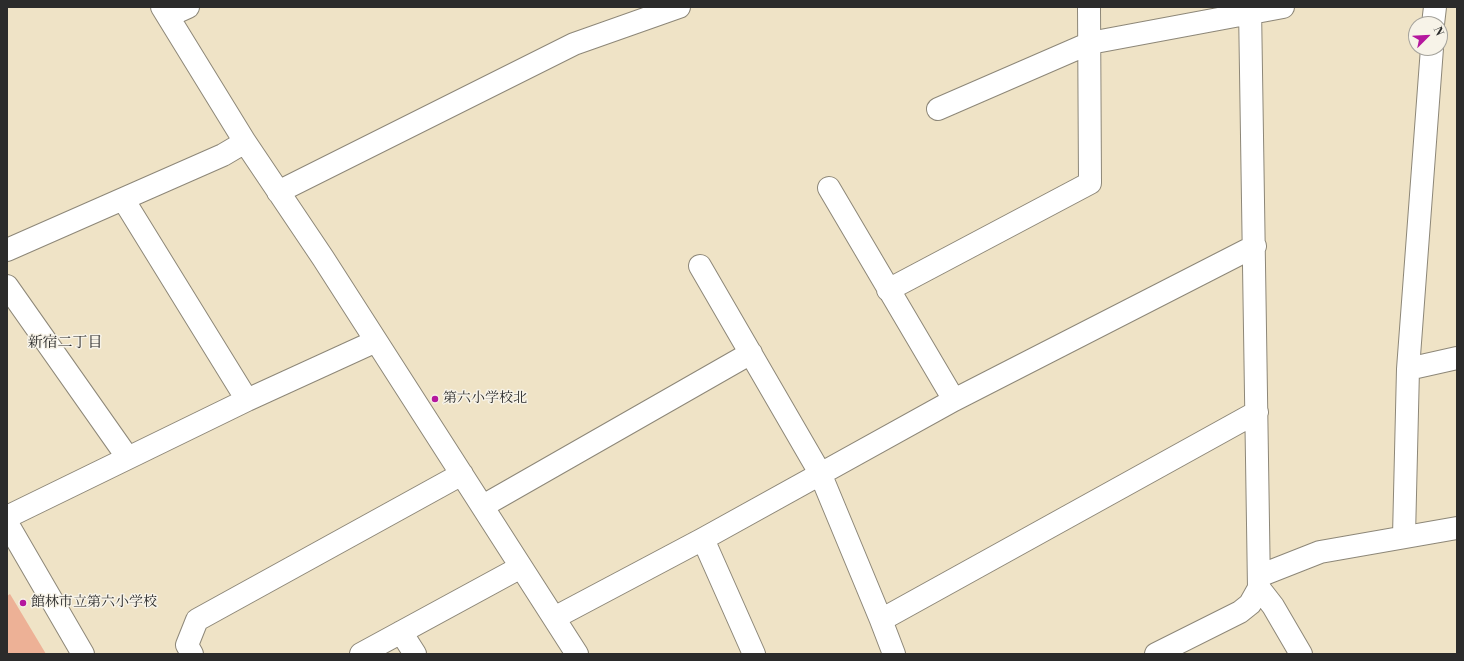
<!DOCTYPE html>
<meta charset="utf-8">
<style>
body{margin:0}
#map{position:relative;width:1464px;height:661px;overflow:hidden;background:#efe3c6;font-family:"Libre Bodoni",serif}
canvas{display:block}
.frame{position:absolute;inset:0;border:8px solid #2b2b2b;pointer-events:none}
.north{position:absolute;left:1408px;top:16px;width:40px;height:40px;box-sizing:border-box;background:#f7f3e8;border:1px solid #a5a39c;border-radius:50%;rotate:66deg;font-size:11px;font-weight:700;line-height:16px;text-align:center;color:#2b2b2b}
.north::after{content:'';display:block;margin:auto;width:14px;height:18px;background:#b5179e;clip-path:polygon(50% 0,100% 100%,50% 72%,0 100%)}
</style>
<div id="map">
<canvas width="1464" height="661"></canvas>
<div class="frame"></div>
<div class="north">N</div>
</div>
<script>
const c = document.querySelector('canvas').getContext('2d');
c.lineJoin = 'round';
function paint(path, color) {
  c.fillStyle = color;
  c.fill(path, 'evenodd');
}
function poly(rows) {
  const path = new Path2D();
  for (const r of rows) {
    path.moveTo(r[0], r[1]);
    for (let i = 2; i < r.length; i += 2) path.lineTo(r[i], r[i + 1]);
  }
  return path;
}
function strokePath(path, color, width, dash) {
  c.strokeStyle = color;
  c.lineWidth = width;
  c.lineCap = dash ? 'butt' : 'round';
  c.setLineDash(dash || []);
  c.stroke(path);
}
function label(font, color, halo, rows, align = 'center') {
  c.font = font + ' "Libre Bodoni","Noto Serif JP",serif';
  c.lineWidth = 3;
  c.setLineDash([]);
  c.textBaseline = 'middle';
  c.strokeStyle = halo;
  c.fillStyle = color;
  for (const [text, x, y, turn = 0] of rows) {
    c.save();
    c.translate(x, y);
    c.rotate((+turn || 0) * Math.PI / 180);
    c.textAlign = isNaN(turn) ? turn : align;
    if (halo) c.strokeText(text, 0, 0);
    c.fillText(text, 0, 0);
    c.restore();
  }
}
paint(poly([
 [10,594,46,654,7,654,7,596]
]), '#edb196');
const minor = poly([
 [162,7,245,142,323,258,577,654],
 [168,16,188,7],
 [1433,24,1435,7],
 [938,109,1090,43,1283,7],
 [829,188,954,400],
 [278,192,574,44,679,7],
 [123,199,247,400],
 [7,250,223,155,245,142],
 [700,266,820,473,881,620,1257,412],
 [7,286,128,458],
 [888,290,1090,183,1089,7],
 [1408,369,1457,358],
 [483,506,751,353],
 [7,517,247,400,376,341],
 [7,523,83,654],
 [1404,536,1408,369,1432,48],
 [703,539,754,654],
 [1259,576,1320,552,1457,528],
 [1259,588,1273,606,1301,654],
 [554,618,703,539,954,400,1255,246],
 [881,620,894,654],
 [401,632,415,654],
 [192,654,187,645,197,620,462,474],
 [361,654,521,567],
 [1156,654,1240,612,1250,604,1259,588,1250,7]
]);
strokePath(minor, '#8d8778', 24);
strokePath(minor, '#fff', 22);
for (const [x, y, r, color] of [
 [435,399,4,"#b5179e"],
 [23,603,4,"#b5179e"]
]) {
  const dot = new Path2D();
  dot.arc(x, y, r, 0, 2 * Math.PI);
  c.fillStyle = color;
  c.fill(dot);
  strokePath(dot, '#f7f3e8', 1.5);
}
label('14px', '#2b2b2b', '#f7f3e8', [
 ["第六小学校北",443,399],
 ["館林市立第六小学校",31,603]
], 'left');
label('15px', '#2b2b2b', '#f7f3e8', [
 ["新宿二丁目",65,343]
]);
</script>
